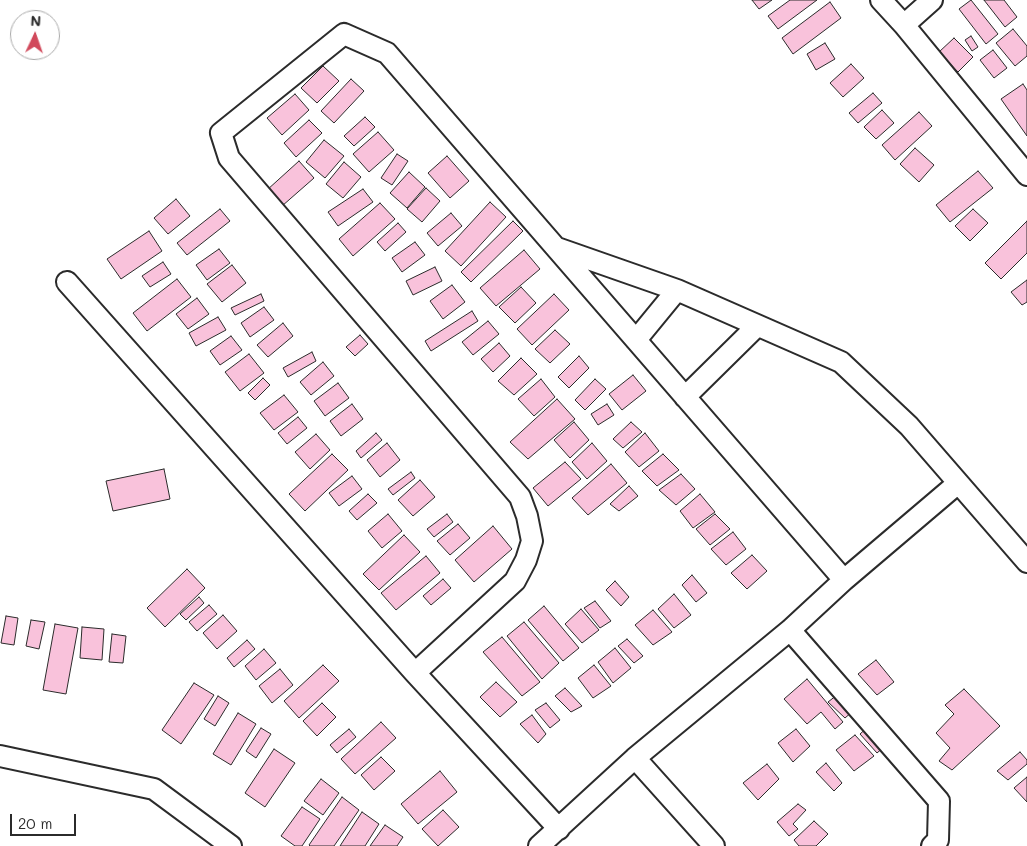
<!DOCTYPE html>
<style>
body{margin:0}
#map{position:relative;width:1027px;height:846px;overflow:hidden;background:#fff;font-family:Mali,sans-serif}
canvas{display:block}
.north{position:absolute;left:10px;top:10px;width:50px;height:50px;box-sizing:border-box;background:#fff;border:1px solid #aaa;border-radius:50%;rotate:3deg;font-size:14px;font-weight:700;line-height:20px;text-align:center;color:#2b2b2b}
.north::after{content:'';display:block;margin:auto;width:18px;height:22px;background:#d1495b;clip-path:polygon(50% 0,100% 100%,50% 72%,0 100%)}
.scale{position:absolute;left:10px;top:814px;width:66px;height:22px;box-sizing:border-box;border:2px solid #2b2b2b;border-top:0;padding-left:6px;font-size:15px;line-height:18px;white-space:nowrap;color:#2b2b2b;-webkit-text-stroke:4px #fff;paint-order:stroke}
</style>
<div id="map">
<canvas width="1027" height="846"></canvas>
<div class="north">N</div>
<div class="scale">20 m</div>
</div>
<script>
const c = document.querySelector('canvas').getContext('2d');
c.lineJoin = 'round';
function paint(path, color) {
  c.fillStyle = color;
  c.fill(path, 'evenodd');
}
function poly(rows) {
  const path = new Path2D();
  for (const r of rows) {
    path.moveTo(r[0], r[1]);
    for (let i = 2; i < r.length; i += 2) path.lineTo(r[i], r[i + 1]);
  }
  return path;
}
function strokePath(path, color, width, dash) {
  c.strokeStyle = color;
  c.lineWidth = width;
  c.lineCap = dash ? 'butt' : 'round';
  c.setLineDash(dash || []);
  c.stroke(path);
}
const building = poly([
 [752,0,772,0,759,9,752,0],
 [790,0,817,0,778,29,768,16,790,0],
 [971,0,998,34,986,44,959,9,971,0],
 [984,0,1004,0,1017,17,1005,27,984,0],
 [830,2,841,18,793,54,782,38,830,2],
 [1013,29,1027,46,1027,56,1015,66,996,43,1013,29],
 [971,36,978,47,972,51,965,40,971,36],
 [954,38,973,57,958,72,939,52,954,38],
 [825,43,835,59,816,70,807,54,825,43],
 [993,50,1007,68,994,78,980,60,993,50],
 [851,64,864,78,843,97,830,83,851,64],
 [323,66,339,81,317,103,301,88,323,66],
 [351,79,364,91,334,123,321,111,351,79],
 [1023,84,1027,90,1027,136,1001,99,1023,84],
 [873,93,882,103,858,123,849,113,873,93],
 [295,94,309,110,282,135,267,118,295,94],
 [882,110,894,123,876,139,864,127,882,110],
 [919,112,932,126,895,160,882,145,919,112],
 [365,117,375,127,354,146,344,136,365,117],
 [309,120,322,133,296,157,284,143,309,120],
 [378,132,394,150,369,172,353,154,378,132],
 [324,140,344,156,325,178,306,162,324,140],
 [915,148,934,165,919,182,900,164,915,148],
 [397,154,408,161,392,185,381,178,397,154],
 [447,156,469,181,450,198,428,173,447,156],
 [299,161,314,178,282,206,267,190,299,161],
 [344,162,361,177,343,198,326,184,344,162],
 [978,171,993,188,950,222,936,205,978,171],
 [409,172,425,187,407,208,390,193,409,172],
 [426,188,440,201,422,222,407,209,426,188],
 [363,189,373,202,338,226,328,212,363,189],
 [176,199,190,216,168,234,154,218,176,199],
 [490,202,506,217,461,266,445,251,490,202],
 [380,203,395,219,353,256,339,239,380,203],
 [220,209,230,221,187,255,177,243,220,209],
 [973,209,988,223,970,241,955,226,973,209],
 [451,213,462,226,438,246,427,233,451,213],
 [513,221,523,231,471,282,461,272,513,221],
 [1027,221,1027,253,1001,279,985,263,1027,221],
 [398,223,406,232,385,251,377,242,398,223],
 [149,231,162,251,121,279,107,259,149,231],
 [415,242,425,255,402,272,392,258,415,242],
 [219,249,230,263,207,280,196,265,219,249],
 [524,250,540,269,496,306,480,288,524,250],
 [163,262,171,274,150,287,142,276,163,262],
 [232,265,246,283,222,302,207,284,232,265],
 [435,267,442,281,413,295,406,281,435,267],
 [177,279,191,297,147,331,133,313,177,279],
 [1027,280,1027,302,1022,305,1011,292,1027,280],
 [452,285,465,302,443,319,430,301,452,285],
 [521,287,536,303,515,323,499,307,521,287],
 [261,294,264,301,235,315,231,308,261,294],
 [554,294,569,310,532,345,517,329,554,294],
 [197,298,209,314,188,329,176,314,197,298],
 [264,307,274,320,250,337,241,323,264,307],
 [472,311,478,321,431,351,425,341,472,311],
 [218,317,226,330,196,346,189,333,218,317],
 [488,321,499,334,473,355,462,342,488,321],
 [283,323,293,336,268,357,257,345,283,323],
 [555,330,570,344,550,363,535,349,555,330],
 [360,335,368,344,355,356,346,347,360,335],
 [231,336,242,350,220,365,210,351,231,336],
 [499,343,510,356,493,372,481,359,499,343],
 [312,352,316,361,288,377,283,368,312,352],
 [249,354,264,373,240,391,225,372,249,354],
 [579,356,589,368,569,388,558,377,579,356],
 [521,358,537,374,514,395,498,381,521,358],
 [323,362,334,376,311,395,300,382,323,362],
 [633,375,646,391,622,410,609,394,633,375],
 [263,378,270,385,255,400,248,393,263,378],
 [541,379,555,397,534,416,518,399,541,379],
 [595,379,606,389,585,410,575,400,595,379],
 [338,383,349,398,325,416,314,401,338,383],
 [284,395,298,412,274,430,260,413,284,395],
 [557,399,575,419,528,459,510,442,557,399],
 [352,404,363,419,341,436,330,421,352,404],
 [607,404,614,415,598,425,591,414,607,404],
 [298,417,307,428,287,444,278,433,298,417],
 [574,422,589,440,570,458,554,440,574,422],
 [631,422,642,432,623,448,613,439,631,422],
 [376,433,382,440,361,458,356,451,376,433],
 [645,433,659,451,639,467,625,452,645,433],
 [316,434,330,450,310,469,295,452,316,434],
 [387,443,400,460,380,477,367,460,387,443],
 [592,443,607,461,587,479,572,462,592,443],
 [332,454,348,470,305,511,289,494,332,454],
 [663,454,679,470,657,486,642,471,663,454],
 [565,462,581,479,548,506,533,488,565,462],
 [611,464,627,483,588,515,572,498,611,464],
 [164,469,170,499,113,511,106,481,164,469],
 [411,472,415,478,393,495,388,489,411,472],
 [681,474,695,489,676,505,659,490,681,474],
 [352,476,362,489,339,506,329,493,352,476],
 [420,480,435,497,413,516,398,500,420,480],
 [629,486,638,496,619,511,610,504,629,486],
 [368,494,377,503,357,520,349,511,368,494],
 [700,494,715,512,693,528,680,511,700,494],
 [388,514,402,531,382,548,368,531,388,514],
 [447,514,453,522,434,537,427,529,447,514],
 [715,514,730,529,710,545,696,529,715,514],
 [458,524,470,538,450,555,437,541,458,524],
 [493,526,512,549,474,582,455,560,493,526],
 [733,532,746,549,726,565,711,549,733,532],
 [404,535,420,552,379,590,363,574,404,535],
 [752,555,767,571,747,589,731,573,752,555],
 [426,556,440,573,396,610,381,593,426,556],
 [187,569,205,588,165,627,147,608,187,569],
 [692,575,707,593,696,602,682,585,692,575],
 [443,579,451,588,431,605,423,596,443,579],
 [615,581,629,597,621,606,606,590,615,581],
 [674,594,691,615,674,628,658,609,674,594],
 [199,597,204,603,186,620,180,614,199,597],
 [595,601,611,621,600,628,584,608,595,601],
 [209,605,217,614,197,631,189,622,209,605],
 [544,606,579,648,563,661,528,620,544,606],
 [581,609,599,630,582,643,565,624,581,609],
 [653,610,672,632,653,645,635,625,653,610],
 [223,615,237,631,217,649,203,633,223,615],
 [6,616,18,618,14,645,1,643,6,616],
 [31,620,45,622,39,649,26,646,31,620],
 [524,622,559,663,542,679,507,636,524,622],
 [55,624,78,628,66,694,43,690,55,624],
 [82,627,104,629,102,660,80,658,82,627],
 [112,634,126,636,123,663,109,662,112,634],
 [502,637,540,682,522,696,483,652,502,637],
 [627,639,643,656,634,663,618,646,627,639],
 [247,640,255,649,234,667,227,658,247,640],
 [615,648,631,668,613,683,598,662,615,648],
 [264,649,276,663,256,680,245,666,264,649],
 [876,660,894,682,877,695,858,674,876,660],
 [323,665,339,681,299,718,284,701,323,665],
 [594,665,611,686,593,698,578,678,594,665],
 [280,669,293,685,272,703,259,686,280,669],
 [807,679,843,722,835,729,821,712,807,724,784,699,807,679],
 [496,682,517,702,500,717,480,697,496,682],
 [194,683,214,695,181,744,162,730,194,683],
 [565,688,582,706,571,712,555,696,565,688],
 [964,689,1000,726,952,770,939,761,950,748,936,733,954,714,945,705,964,689],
 [837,695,853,711,845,718,828,702,837,695],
 [218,696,229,703,215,726,204,719,218,696],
 [322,703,336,717,317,736,303,721,322,703],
 [546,703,560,720,550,728,535,710,546,703],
 [238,713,256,724,231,765,213,754,238,713],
 [532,715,546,734,538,743,520,724,532,715],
 [381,722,396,738,355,774,341,759,381,722],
 [869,726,885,746,877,753,860,734,869,726],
 [261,728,271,734,256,758,246,751,261,728],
 [349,729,356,737,337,753,330,745,349,729],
 [796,729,810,746,793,762,778,743,796,729],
 [855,735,874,756,854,771,836,750,855,735],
 [274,749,295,763,265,807,245,793,274,749],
 [1020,752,1027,760,1027,764,1008,780,997,771,1020,752],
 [381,757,395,771,374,790,361,775,381,757],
 [826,763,842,783,834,791,816,772,826,763],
 [767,764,779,779,758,800,743,783,767,764],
 [440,771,457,792,418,824,401,804,440,771],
 [1027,777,1027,802,1014,788,1027,777],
 [321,779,339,793,323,815,304,801,321,779],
 [342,797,359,810,334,846,310,846,309,845,342,797],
 [798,804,806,810,793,824,798,829,789,836,777,822,798,804],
 [302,807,320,819,302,846,295,846,281,836,302,807],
 [443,810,459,827,438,846,422,829,443,810],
 [362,812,379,824,365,846,340,846,362,812],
 [814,821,828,834,816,846,799,846,794,840,814,821],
 [385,825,403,837,397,846,370,846,385,825]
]);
paint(building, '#f9c2db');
strokePath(building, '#2b2b2b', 1);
const minor = poly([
 [881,0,904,25,932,0],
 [904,25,1027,175],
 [557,248,677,290,841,362,909,426,1027,562],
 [67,282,415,673,559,829],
 [636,340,677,290],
 [685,397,757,326],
 [790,630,939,801,938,840,932,846],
 [415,673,515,581,526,560,532,541,527,516,520,497,229,158,221,133,344,34,387,53,844,580],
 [0,756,154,789,231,846],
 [635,758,714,846],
 [539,846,635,758,790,630,844,580,957,484]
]);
strokePath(minor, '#2b2b2b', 24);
strokePath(minor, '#fff', 20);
</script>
